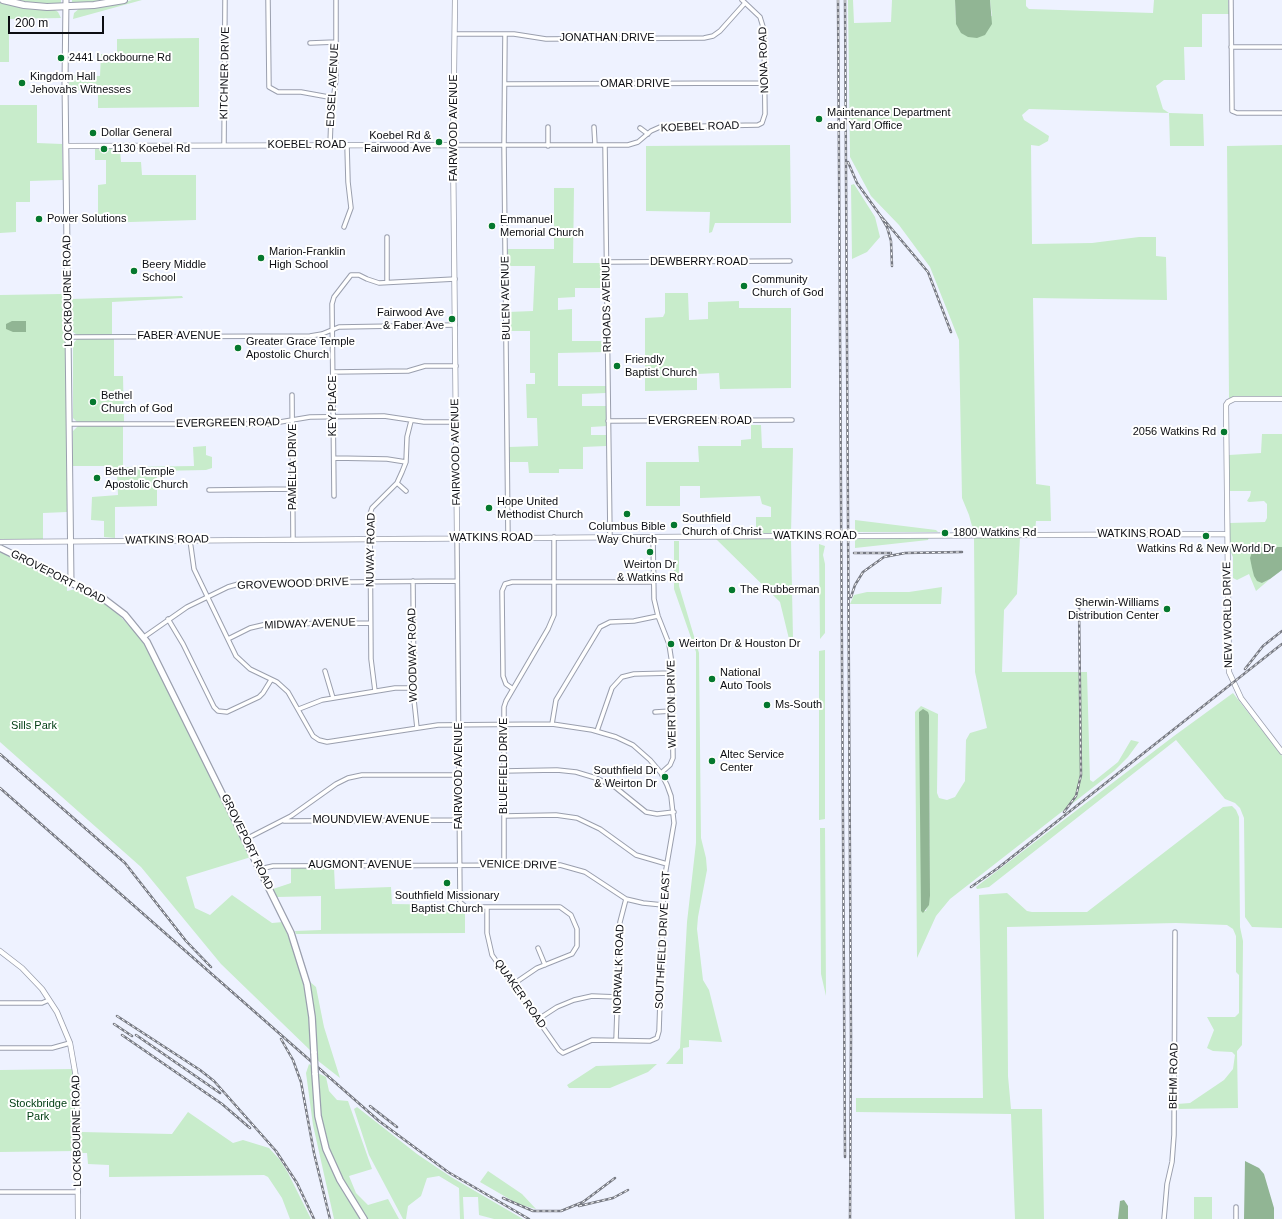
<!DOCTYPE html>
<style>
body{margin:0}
#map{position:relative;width:1282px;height:1219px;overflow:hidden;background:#eef2ff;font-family:Arial,sans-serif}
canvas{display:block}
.scale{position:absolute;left:8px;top:16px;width:96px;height:18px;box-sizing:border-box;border:2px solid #0c0d12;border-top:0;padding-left:5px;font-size:12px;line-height:14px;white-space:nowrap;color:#0c0d12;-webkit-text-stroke:3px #fff;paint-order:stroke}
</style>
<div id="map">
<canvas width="1282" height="1219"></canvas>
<div class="scale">200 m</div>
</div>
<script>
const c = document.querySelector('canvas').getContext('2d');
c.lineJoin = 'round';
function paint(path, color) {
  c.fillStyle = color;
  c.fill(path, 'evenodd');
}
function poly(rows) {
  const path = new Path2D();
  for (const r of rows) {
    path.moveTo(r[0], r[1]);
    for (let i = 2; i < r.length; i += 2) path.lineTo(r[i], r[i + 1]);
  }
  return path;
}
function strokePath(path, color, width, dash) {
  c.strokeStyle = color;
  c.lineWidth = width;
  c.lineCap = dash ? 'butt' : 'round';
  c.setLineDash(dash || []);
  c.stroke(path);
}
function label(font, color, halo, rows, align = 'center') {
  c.font = font + ' Arial,sans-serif';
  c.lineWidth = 4;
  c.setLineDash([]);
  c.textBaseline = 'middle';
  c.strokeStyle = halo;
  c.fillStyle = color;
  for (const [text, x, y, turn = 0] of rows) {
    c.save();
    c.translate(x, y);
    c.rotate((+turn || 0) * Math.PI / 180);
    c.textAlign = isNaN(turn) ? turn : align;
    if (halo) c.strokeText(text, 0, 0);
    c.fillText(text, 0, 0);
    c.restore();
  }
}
paint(poly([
 [11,0,61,0,61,4,28,3],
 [72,0,115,0,99,3,72,4],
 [132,0,142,0,73,19,74,13,80,8,104,7],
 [848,0,853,0,854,23,891,22,892,0,955,0,956,24,992,16,990,0,1026,0,1026,6,1029,9,1153,13,1154,0,1228,0,1229,14,1202,14,1202,47,1184,47,1185,80,1164,80,1156,86,1163,109,1169,113,1203,114,1204,146,1170,146,1169,113,1029,109,1022,115,1024,120,1049,136,1048,141,1039,146,1031,145,1032,244,1092,243,1139,237,1156,237,1156,256,1166,257,1167,300,1033,298,1036,484,1050,486,1051,521,1036,521,1035,532,978,532,972,526,969,515,962,498,959,340,930,267,899,225,871,196,850,157],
 [0,2,21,7,55,10,58,12,61,18,9,19,9,62,0,62],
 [199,38,199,107,98,108,98,91,68,90,70,75,100,76,101,54,117,54,117,39],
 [0,105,37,105,37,143,62,144,63,180,30,181,30,202,16,202,16,232,0,233],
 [790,145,791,223,715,223,712,232,709,233,710,212,646,211,646,146],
 [1282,145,1282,397,1229,398,1227,146],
 [95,149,120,149,121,162,141,162,142,175,196,175,196,220,98,223,98,185,106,184,106,160,95,160],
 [854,184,875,217,880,237,867,252,852,259,851,185],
 [554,188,574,188,573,263,604,263,605,288,575,288,575,297,558,298,558,310,572,309,572,341,606,341,606,352,558,353,558,386,606,386,606,393,582,394,582,406,606,406,607,426,591,427,591,435,606,435,606,446,583,447,583,469,559,469,559,473,529,473,528,462,509,462,509,447,538,446,537,418,527,418,526,384,535,384,535,373,530,373,530,331,508,331,508,312,533,311,535,266,508,266,508,249,554,249],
 [665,293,688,293,689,320,708,319,708,302,739,301,739,308,791,308,791,388,720,389,719,373,697,374,697,390,645,391,645,318,663,317,665,313],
 [62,294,66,335,67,512,43,513,43,539,0,540,0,295],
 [182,296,183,298,112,302,112,335,77,335,72,331,71,299],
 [114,338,114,376,123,376,124,422,77,422,73,418,73,344,77,339],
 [123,425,123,467,194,466,193,447,206,446,206,455,212,457,212,468,206,470,157,471,157,506,115,507,115,538,104,537,104,521,91,520,92,497,118,495,117,474,105,466,73,466,73,431,78,426],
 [751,425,761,425,762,448,793,448,791,533,728,533,756,530,756,517,771,517,771,507,762,504,760,496,700,498,700,486,680,486,680,506,646,506,646,462,699,462,698,446,741,446,741,440,751,439],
 [1262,434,1282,434,1282,547,1259,547,1262,583,1270,579,1256,591,1249,574,1237,580,1233,578,1233,557,1228,546,1229,523,1265,522,1267,518,1267,504,1264,501,1249,502,1247,501,1250,496,1251,491,1229,491,1229,455,1261,453],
 [855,520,936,530,938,532,855,532],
 [929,537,928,540,855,548,855,539],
 [974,537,1020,537,1017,594,1004,610,1002,672,1087,672,1090,780,1093,782,1118,762,1131,740,1139,742,1128,757,1114,771,950,899,936,916,917,958,915,712,921,706,938,714,937,793,939,798,947,800,955,797,965,781,966,740,970,733,987,728,975,672],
 [921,710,929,715,930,896,926,911,921,911],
 [716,539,791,539,793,639,789,639,780,602],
 [674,541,679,541,679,586,699,653,701,838,706,858,707,870,698,917,697,929,703,980,709,990,722,1042,689,1040,689,1047,683,1048,683,1064,666,1064,680,1048,687,922,696,843,696,652,674,589],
 [819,544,825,546,823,555,825,564,825,633,820,639],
 [0,552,67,584,67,591,76,589,101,601,117,613,137,634,149,651,251,857,186,877,195,908,210,915,232,895,272,923,283,922,301,972,307,1002,312,1052,221,964,141,867,0,742],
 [942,587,941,604,850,604,854,595,867,592,909,592],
 [825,650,825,819,819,820,819,651],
 [1233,693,1282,756,1282,928,1252,927,1245,917,1244,818,1240,808,1235,803,1225,799,1176,740,989,887,977,889,976,887,1174,736],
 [1232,806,1236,810,1239,817,1240,927,1243,941,1242,1045,1237,1051,1238,1108,1176,1109,1177,1104,1190,1103,1224,1080,1233,1069,1235,1055,1232,1052,1213,1051,1207,1048,1214,1030,1207,1017,1235,1017,1239,1013,1239,975,1236,972,1236,936,1233,929,1227,925,1176,923,1007,927,1008,1076,1011,1109,1042,1109,1044,1219,1015,1219,1011,1114,856,1112,856,1098,983,1098,979,895,1007,893,1027,911,1032,912,1087,912,1223,807],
 [820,828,825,828,826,996,821,974],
 [291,867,334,867,335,889,391,887,392,904,459,905,465,909,465,933,296,934,295,931,321,930,321,896,277,897,273,889,291,883],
 [309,981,316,987,324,1027,340,1078,317,1060,315,1017],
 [309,1064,312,1066,316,1120,322,1145,343,1192,361,1219,334,1219,313,1125,306,1073],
 [657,1064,648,1072,610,1088,569,1088,567,1085,596,1066],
 [74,1069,76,1151,0,1152,0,1070],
 [318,1073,326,1077,329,1091,337,1100,348,1101,372,1169,349,1176,356,1193,368,1205,388,1199,399,1219,367,1219,349,1192,333,1160,321,1120],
 [357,1107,417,1154,451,1177,523,1219,494,1219,479,1215,478,1197,463,1197,464,1219,460,1219,459,1188,439,1176,427,1178,421,1196,408,1206,406,1219,403,1219,369,1155,354,1109],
 [188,1112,233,1143,243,1140,269,1148,280,1160,288,1173,311,1219,290,1219,282,1198,268,1177,264,1175,109,1177,109,1165,88,1164,87,1153,80,1153,81,1132,172,1134],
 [488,1171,522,1194,536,1209,518,1204,480,1182],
 [1194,1197,1212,1197,1212,1219,1194,1219]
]), '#c8eccb');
paint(poly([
 [955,0,990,0,992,24,985,35,977,38,968,37,961,33,956,24],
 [12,321,26,321,26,332,13,332,6,329,6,324],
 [1282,547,1282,570,1270,579,1262,583,1257,581,1254,576,1252,568,1250,558,1252,552,1255,548,1259,547],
 [923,709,928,712,929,715,930,896,929,905,923,913,921,911,919,712],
 [1245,1161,1259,1168,1264,1174,1274,1208,1274,1219,1244,1219],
 [1124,1200,1128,1206,1128,1219,1118,1219,1120,1201]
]), '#91b594');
const minor = poly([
 [268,0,269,87,278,92,301,92,334,98],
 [1231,0,1232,111,1237,113,1282,113],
 [455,34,514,34,546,39,704,38,713,36,720,31,745,3],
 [505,34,504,146,508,538],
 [310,43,336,42],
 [1231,47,1282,47],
 [505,84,765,83],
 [548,127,548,146],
 [594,127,595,145],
 [640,128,648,134],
 [224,145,225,0],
 [330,145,331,117,336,79,336,0],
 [453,145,628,145,638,142,651,131,660,127,758,125,762,123,765,114,764,30,760,17,742,0],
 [605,145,610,537],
 [344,227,351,208,348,182,347,145],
 [387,237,387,282],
 [607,262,790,261],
 [69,337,310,336,322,334,339,327,455,325],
 [333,372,408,371,425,366,456,366],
 [292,395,293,539],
 [608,421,792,420],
 [70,424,268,424,310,417,384,416,424,422,456,422],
 [334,458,387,459,406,462],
 [397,483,406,491],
 [209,490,292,489],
 [334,496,332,304,334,297,351,275,359,275,367,279,379,283,455,279],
 [653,537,654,599,658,616,669,644,672,664,673,758,670,765,661,773],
 [457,538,460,902,466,907,560,907,571,915,577,929,577,946,572,954,537,968,512,985],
 [190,540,194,569,236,656,250,669,277,682,288,692,313,736,319,740,327,742,438,725,552,724,592,730,616,737,633,745,650,760,661,773,667,785,671,796,674,823,664,881,659,1031,657,1038,650,1041,592,1040,563,1053,559,1050,492,955,487,933,487,907],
 [413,581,414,700,417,728],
 [168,619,183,644,214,707,218,711,227,712,259,697,263,693,271,680],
 [144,637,187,607,228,587,242,583,457,581],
 [228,639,250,628,267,624,370,623],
 [325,671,333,698],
 [513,689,506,684,503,676,502,591,505,584,512,582,653,582],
 [375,691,371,659,370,514,372,508,397,483,402,472,406,462,407,437,411,421],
 [299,709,322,700,395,688,413,688],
 [655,712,672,711],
 [552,724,556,700,600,627,610,622,634,621,658,616],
 [597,731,612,688,622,677,634,674,672,673],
 [503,771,557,770,576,772,596,778,615,787,646,812,657,814,674,812],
 [504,816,556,815,577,818,600,829,636,855,667,864],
 [284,821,459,820],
 [246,839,291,816,336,784,348,778,362,775,459,775],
 [504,864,504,707,506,701,548,629,554,615,554,537],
 [260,869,273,866,560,865,585,872,626,899,643,903,663,905],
 [538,948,545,965],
 [0,1003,42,1003,49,1000],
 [537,1020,557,1007,574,1000,592,996,618,997],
 [616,1040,620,922,626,899],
 [0,1048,52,1048,70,1043],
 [0,1192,78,1192],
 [1236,1207,1236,1219],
 [1164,1219,1167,1184,1172,1162,1174,1135,1175,932]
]);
const tertiary = poly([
 [455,0,453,145,457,538],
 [66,146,453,145],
 [1282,399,1234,399,1228,402,1226,405,1229,672,1241,698,1282,752],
 [858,536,1227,534],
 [0,542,784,536],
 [0,951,22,968,42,989,57,1012,70,1043,77,1083,78,1219]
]);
const secondary = poly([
 [66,0,65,83,71,582]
]);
const primary = poly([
 [0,548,104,599,125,615,147,642,291,933,307,984,312,1017,314,1053],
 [315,1073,318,1116,326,1149,340,1180,364,1219]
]);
const motorway = poly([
 [3,0,24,5,47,7,94,5,124,0]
]);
strokePath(minor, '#9a9fae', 5.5);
strokePath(tertiary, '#9a9fae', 6);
strokePath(secondary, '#9a9fae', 7);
strokePath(primary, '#9a9fae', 8);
strokePath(motorway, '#9a9fae', 8);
strokePath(minor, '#fff', 3.5);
strokePath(tertiary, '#fff', 4.5);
strokePath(secondary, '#fff', 5);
strokePath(primary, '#fff', 5.5);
strokePath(motorway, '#fff', 6);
const rail = poly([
 [838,0,845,1157],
 [845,0,851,1036,850,1219],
 [848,162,857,183,880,215,887,227,891,241,892,266],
 [880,215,928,272,951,332],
 [854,553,891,553],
 [851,597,855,585,863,572,884,557,905,553,962,552],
 [1245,669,1263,646,1282,631],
 [0,754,125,863,186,941,211,967],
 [0,788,379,1121,448,1172,529,1219],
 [1064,812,1076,796,1081,775,1079,606],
 [971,887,998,868,1282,644],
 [117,1016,200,1070,214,1081,276,1151,297,1183,314,1219],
 [114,1024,132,1036],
 [122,1035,222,1104,250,1128],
 [136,1035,220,1093],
 [281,1039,293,1060,301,1082,314,1153,330,1219],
 [370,1106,397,1127],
 [503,1198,533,1211,561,1211,583,1202,615,1178],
 [579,1206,613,1198,628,1190]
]);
strokePath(rail, '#777a83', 2.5);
strokePath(rail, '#fff', 1, [3]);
const tertiaryBridge = poly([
 [784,536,858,536]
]);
const primaryBridge = poly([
 [314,1053,315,1073]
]);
strokePath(tertiaryBridge, '#9a9fae', 6, []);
strokePath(primaryBridge, '#9a9fae', 8, []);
strokePath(tertiaryBridge, '#fff', 4.5);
strokePath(primaryBridge, '#fff', 5.5);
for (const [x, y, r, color] of [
 [61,58,4,"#05782e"],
 [22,83,4,"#05782e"],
 [819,119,4,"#05782e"],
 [93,133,4,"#05782e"],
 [439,142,4,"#05782e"],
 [104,149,4,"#05782e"],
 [39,219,4,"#05782e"],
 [492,226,4,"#05782e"],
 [261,258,4,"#05782e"],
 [134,271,4,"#05782e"],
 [744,286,4,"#05782e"],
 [452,319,4,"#05782e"],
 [238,348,4,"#05782e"],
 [617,366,4,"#05782e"],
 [93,402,4,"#05782e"],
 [1224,432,4,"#05782e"],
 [97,478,4,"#05782e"],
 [489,508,4,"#05782e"],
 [627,514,4,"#05782e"],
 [674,525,4,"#05782e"],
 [945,533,4,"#05782e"],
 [1206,536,4,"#05782e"],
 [650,552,4,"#05782e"],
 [732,590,4,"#05782e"],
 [1167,609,4,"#05782e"],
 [671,644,4,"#05782e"],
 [712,679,4,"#05782e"],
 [767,705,4,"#05782e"],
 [712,761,4,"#05782e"],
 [665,777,4,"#05782e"],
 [447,883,4,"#05782e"]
]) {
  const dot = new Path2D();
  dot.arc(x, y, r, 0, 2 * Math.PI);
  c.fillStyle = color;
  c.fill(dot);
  strokePath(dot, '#fff', 1.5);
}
label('11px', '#0c0d12', '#fff', [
 ["JONATHAN DRIVE",607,38],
 ["NONA ROAD",764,60,-92],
 ["KITCHNER DRIVE",225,73,-89],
 ["OMAR DRIVE",635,84],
 ["EDSEL AVENUE",333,85,-87],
 ["KOEBEL ROAD",700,127,-2],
 ["FAIRWOOD AVENUE",454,128,-90],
 ["KOEBEL ROAD",307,145],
 ["DEWBERRY ROAD",699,262],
 ["LOCKBOURNE ROAD",68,291,-91],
 ["BULEN AVENUE",506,298,-91],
 ["RHOADS AVENUE",607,305,-91],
 ["FABER AVENUE",179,336],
 ["KEY PLACE",333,406,-90],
 ["EVERGREEN ROAD",700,421],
 ["EVERGREEN ROAD",228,423,-1],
 ["FAIRWOOD AVENUE",456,452,-91],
 ["PAMELLA DRIVE",293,467,-90],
 ["WATKINS ROAD",1139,534],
 ["WATKINS ROAD",815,536],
 ["WATKINS ROAD",491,538],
 ["WATKINS ROAD",167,540,-1],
 ["NUWAY ROAD",371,550,-89],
 ["GROVEPORT ROAD",58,577,27],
 ["GROVEWOOD DRIVE",293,584,-2],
 ["NEW WORLD DRIVE",1228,615,-91],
 ["MIDWAY AVENUE",310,624,-2],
 ["WOODWAY ROAD",413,655,-91],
 ["WEIRTON DRIVE",672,704,-91],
 ["BLUEFIELD DRIVE",504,766,-90],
 ["FAIRWOOD AVENUE",459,776,-90],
 ["MOUNDVIEW AVENUE",371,820],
 ["GROVEPORT ROAD",247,842,64],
 ["AUGMONT AVENUE",360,865],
 ["VENICE DRIVE",518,865,1],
 ["SOUTHFIELD DRIVE EAST",663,940,-87],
 ["NORWALK ROAD",619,969,-88],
 ["QUAKER ROAD",520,994,55],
 ["BEHM ROAD",1174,1076,-89],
 ["LOCKBOURNE ROAD",77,1131,-91]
]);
label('11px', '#0c0d12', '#fff', [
 ["2441 Lockbourne Rd",69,58],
 ["Kingdom Hall",30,77],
 ["Jehovahs Witnesses",30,90],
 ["Maintenance Department",827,113],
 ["and Yard Office",827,126],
 ["Dollar General",101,133],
 ["Koebel Rd &",431,136,"right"],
 ["Fairwood Ave",431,149,"right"],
 ["1130 Koebel Rd",112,149],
 ["Power Solutions",47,219],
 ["Emmanuel",500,220],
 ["Memorial Church",500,233],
 ["Marion-Franklin",269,252],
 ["High School",269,265],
 ["Beery Middle",142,265],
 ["School",142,278],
 ["Community",752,280],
 ["Church of God",752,293],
 ["Fairwood Ave",444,313,"right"],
 ["& Faber Ave",444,326,"right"],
 ["Greater Grace Temple",246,342],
 ["Apostolic Church",246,355],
 ["Friendly",625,360],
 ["Baptist Church",625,373],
 ["Bethel",101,396],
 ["Church of God",101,409],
 ["2056 Watkins Rd",1216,432,"right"],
 ["Bethel Temple",105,472],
 ["Apostolic Church",105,485],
 ["Hope United",497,502],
 ["Methodist Church",497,515],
 ["Southfield",682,519],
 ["Church of Christ",682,532],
 ["Columbus Bible",627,527,"center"],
 ["Way Church",627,540,"center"],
 ["1800 Watkins Rd",953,533],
 ["Watkins Rd & New World Dr",1206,549,"center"],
 ["Weirton Dr",650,565,"center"],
 ["& Watkins Rd",650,578,"center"],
 ["The Rubberman",740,590],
 ["Sherwin-Williams",1159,603,"right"],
 ["Distribution Center",1159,616,"right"],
 ["Weirton Dr & Houston Dr",679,644],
 ["National",720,673],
 ["Auto Tools",720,686],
 ["Ms-South",775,705],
 ["Altec Service",720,755],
 ["Center",720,768],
 ["Southfield Dr",657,771,"right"],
 ["& Weirton Dr",657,784,"right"],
 ["Southfield Missionary",447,896,"center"],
 ["Baptist Church",447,909,"center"]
], 'left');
label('11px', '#044016', '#fff', [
 ["Sills Park",34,726],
 ["Stockbridge",38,1104],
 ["Park",38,1117]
]);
</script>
